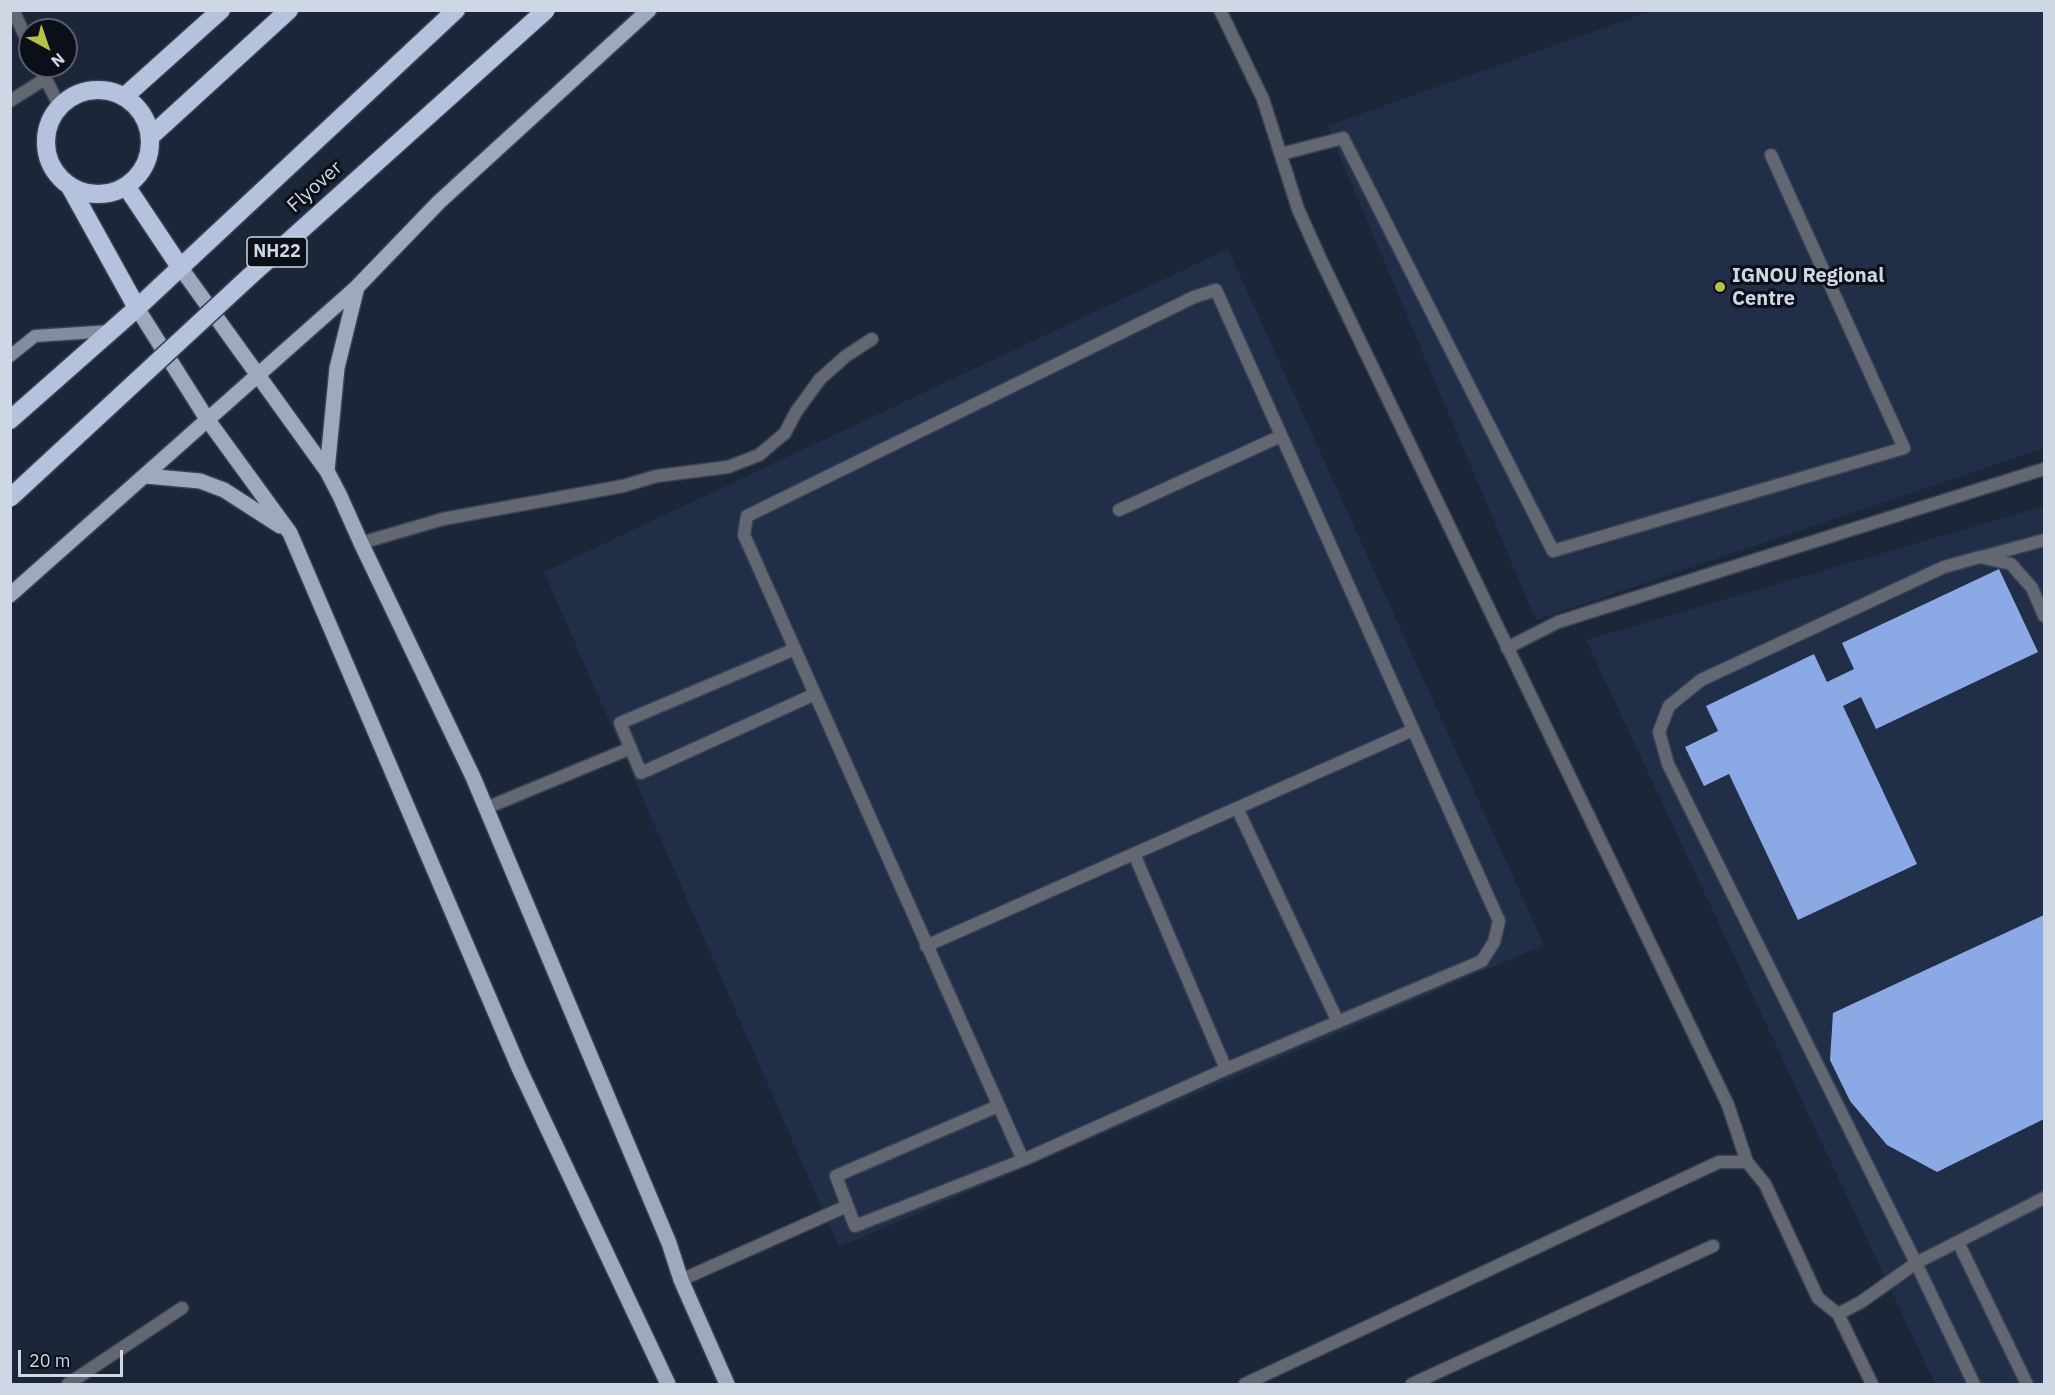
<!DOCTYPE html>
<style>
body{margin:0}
#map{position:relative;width:2055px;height:1395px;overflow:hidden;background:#1c2639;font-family:"IBM Plex Sans",sans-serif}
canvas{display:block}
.frame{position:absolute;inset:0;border:12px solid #cfd6e4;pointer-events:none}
.north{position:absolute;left:18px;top:18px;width:60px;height:60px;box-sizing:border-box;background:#0a0f18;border:2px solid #595f6a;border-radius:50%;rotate:140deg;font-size:16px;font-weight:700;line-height:24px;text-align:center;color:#cfd6e4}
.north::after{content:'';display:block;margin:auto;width:21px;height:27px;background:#b7c148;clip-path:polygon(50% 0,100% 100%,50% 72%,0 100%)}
.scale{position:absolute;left:18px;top:1350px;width:105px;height:27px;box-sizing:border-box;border:3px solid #cfd6e4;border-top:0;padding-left:8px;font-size:18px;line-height:21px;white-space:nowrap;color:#cfd6e4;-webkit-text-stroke:4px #0a0f18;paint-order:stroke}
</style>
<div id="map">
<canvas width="2055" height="1395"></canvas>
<div class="frame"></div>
<div class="north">N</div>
<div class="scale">20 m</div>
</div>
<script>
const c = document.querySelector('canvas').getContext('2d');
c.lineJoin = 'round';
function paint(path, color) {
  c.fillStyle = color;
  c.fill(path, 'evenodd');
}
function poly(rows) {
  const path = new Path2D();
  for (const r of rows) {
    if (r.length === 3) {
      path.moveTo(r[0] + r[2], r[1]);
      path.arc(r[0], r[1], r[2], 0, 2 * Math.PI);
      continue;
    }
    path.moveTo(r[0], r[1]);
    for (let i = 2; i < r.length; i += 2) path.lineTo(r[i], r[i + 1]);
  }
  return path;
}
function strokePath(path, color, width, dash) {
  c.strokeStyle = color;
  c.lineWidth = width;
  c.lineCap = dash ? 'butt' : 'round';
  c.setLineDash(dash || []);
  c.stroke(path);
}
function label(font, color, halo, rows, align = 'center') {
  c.font = font + ' "IBM Plex Sans",sans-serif';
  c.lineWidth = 6;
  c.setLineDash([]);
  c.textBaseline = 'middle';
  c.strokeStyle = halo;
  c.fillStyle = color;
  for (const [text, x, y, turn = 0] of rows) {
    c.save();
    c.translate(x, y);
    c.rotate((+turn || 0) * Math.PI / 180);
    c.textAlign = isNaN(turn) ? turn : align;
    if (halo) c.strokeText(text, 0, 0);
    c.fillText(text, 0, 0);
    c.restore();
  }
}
paint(poly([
 [1651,11,2044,11,2044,448,1536,620,1327,126],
 [1228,249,1544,945,839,1247,544,572],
 [2044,506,2044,1384,1935,1384,1586,640]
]), '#212e47');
paint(poly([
 [1999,569,2038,652,1876,729,1861,697,1843,706,1917,864,1798,920,1729,774,1704,786,1685,747,1718,731,1706,706,1814,654,1827,682,1854,669,1842,643],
 [2044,915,2044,1119,1937,1172,1887,1145,1850,1101,1830,1060,1833,1013]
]), '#8ba9e4');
const lane = poly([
 [1220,10,1263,99,1298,209,1320,258,1728,1105,1747,1162],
 [1281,154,1343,138,1553,551,1904,448,1771,155],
 [1119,510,1281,436],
 [361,543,443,519,623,486,657,476,728,467,759,455,785,433,796,412,820,379,846,356,872,339],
 [1982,557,2044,540],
 [1507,648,1558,622,2044,469],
 [795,649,620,723,641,773,815,694],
 [486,808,631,748],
 [1237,808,1338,1022],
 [1134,854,1226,1069],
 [926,946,1413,730],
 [998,1106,836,1176,855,1226,1023,1160,1226,1069,1482,961,1494,942,1499,921,1216,290,1194,297,747,516,744,535,1023,1160],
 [1958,1242,2027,1384],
 [681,1280,847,1206],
 [1838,1314,1872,1384],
 [1245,1384,1719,1162,1747,1162,1765,1184,1818,1298,1838,1314,1861,1302,1916,1263,2044,1198],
 [1412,1384,1713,1246],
 [1974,1384,1916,1263,1668,764,1659,732,1669,706,1701,680,1944,567,1980,557,2011,564,2032,588,2044,616]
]);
const street = poly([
 [13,10,30,47],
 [39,66,60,107],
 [10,101,45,79],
 [68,1384,182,1308]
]);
const secondary = poly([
 [10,356,35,336,111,331]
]);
const primary = poly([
 [180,267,327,471,340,496,361,543,473,777,669,1243,681,1280,727,1384],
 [137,308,207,419,290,533,519,1068,668,1384],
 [327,471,337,368,357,287],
 [146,476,200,481,224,490,280,526],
 [10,595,357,287,439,202,649,10]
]);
const highway = poly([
 [98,142,52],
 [124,97,221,10],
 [150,137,289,10],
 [69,185,137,308],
 [126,186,180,267],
 [10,420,137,308,456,10]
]);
strokePath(lane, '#394254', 15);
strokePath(street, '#394254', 15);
strokePath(secondary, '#394254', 15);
strokePath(primary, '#394254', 18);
strokePath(highway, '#394254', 21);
strokePath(lane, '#626772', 12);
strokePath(street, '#626772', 12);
strokePath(secondary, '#838c9d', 12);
strokePath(primary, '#9da9be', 15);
strokePath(highway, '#b5c2dd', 18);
const highwayBridge = poly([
 [10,498,250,276,546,10]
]);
strokePath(highwayBridge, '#394254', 21, []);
strokePath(highwayBridge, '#b5c2dd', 18);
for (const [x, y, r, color] of [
 [1720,287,6,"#b7c148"]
]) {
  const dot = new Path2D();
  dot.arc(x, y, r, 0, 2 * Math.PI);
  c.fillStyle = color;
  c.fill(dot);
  strokePath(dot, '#0a0f18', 2);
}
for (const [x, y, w] of [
 [277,252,60]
]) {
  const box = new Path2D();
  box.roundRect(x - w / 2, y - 15, w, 30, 4.5);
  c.fillStyle = '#0a0f18';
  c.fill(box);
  strokePath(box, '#cfd6e4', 1.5);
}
label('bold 18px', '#cfd6e4', null, [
 ["NH22",277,252]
]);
label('20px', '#cfd6e4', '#0a0f18', [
 ["Flyover",315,187,-42]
]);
label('bold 20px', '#cfd6e4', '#0a0f18', [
 ["IGNOU Regional",1732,276],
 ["Centre",1732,299]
], 'left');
</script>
